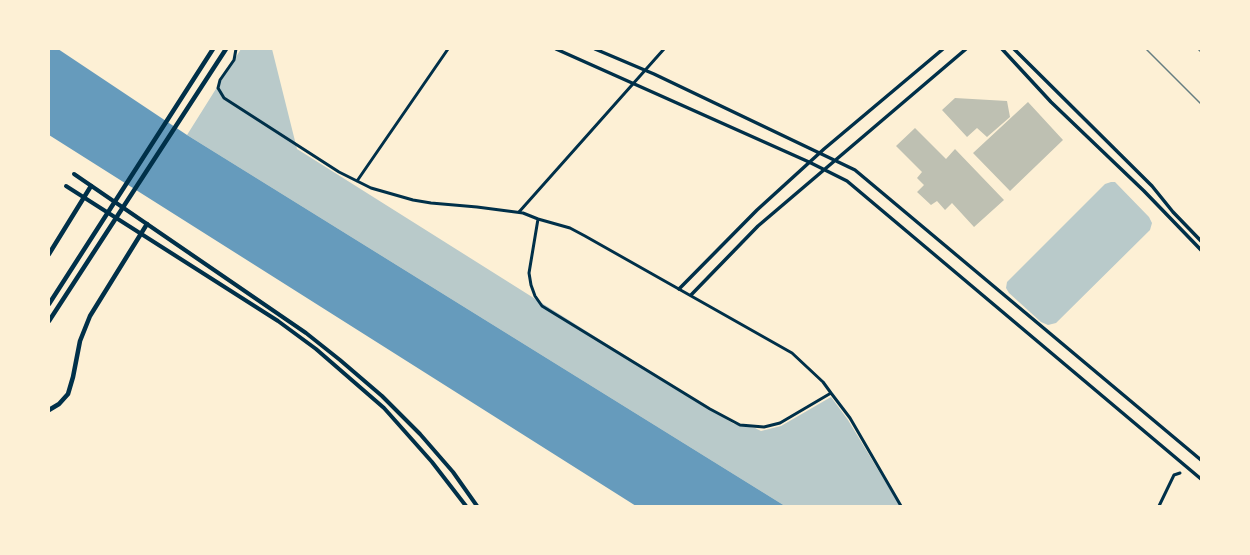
<!DOCTYPE html>
<style>
body{margin:0}
#map{position:relative;width:1250px;height:555px;overflow:hidden;background:#fdf0d5;font-family:"Archivo Narrow",sans-serif}
canvas{display:block}
.frame{position:absolute;inset:0;border:50px solid #fdf0d5;pointer-events:none}
</style>
<div id="map">
<canvas width="1250" height="555"></canvas>
<div class="frame"></div>
</div>
<script>
const c = document.querySelector('canvas').getContext('2d');
c.lineJoin = 'round';
function paint(path, color) {
  c.fillStyle = color;
  c.fill(path, 'evenodd');
}
function poly(rows) {
  const path = new Path2D();
  for (const r of rows) {
    path.moveTo(r[0], r[1]);
    for (let i = 2; i < r.length; i += 2) path.lineTo(r[i], r[i + 1]);
  }
  return path;
}
function strokePath(path, color, width, dash) {
  c.strokeStyle = color;
  c.lineWidth = width;
  c.lineCap = dash ? 'butt' : 'round';
  c.setLineDash(dash || []);
  c.stroke(path);
}
paint(poly([
 [241,49,272,49,297,149,734,424,755,428,761,431,781,426,831,397,848,420,900,506,785,506,187,135],
 [1111,182,1115,182,1149,217,1152,223,1150,230,1056,323,1048,325,1041,322,1009,293,1006,288,1007,282,1105,184]
]), '#b9caca');
paint(poly([
 [49,49,58,49,187,135,785,506,636,506,49,135]
]), '#669bbc');
paint(poly([
 [955,98,1007,101,1010,117,987,137,977,128,967,137,942,110],
 [1028,102,1063,140,1010,191,973,153],
 [915,128,946,159,955,149,1004,200,974,227,952,203,945,210,937,201,931,205,917,192,924,185,917,178,922,172,896,146]
]), '#bec0b2');
strokePath(poly([
 [236,49,234,60,220,80,218,88,224,98,339,172,371,188,413,200,431,203,477,207,523,213,538,219,529,273,531,285,535,296,542,306,710,409,740,425,764,427,780,423,831,393,850,418,901,506],
 [357,181,448,49],
 [519,212,664,49],
 [538,219,570,228,585,236,792,353,823,382,831,393],
 [1159,506,1174,475,1180,473]
]), '#003049', 3);
strokePath(poly([
 [556,49,809,162,847,181,1201,479],
 [595,49,654,74,855,170,1201,460],
 [1002,49,1051,102,1144,191,1201,250],
 [1014,49,1152,186,1173,212,1201,241],
 [679,289,757,210,824,149,943,49],
 [691,295,758,226,966,49]
]), '#003049', 3.5);
strokePath(poly([
 [74,174,306,333,340,360,382,396,420,434,453,472,477,506],
 [66,186,278,321,316,349,384,408,432,462,466,506]
]), '#003049', 4);
strokePath(poly([
 [49,254,91,186],
 [49,304,213,49],
 [49,321,226,49],
 [49,410,59,404,68,394,73,377,80,341,90,316,147,224]
]), '#003049', 4.5);
strokePath(poly([
 [1146,49,1201,104],
 [1198,49,1201,52]
]), '#657d81', 1.5);
</script>
